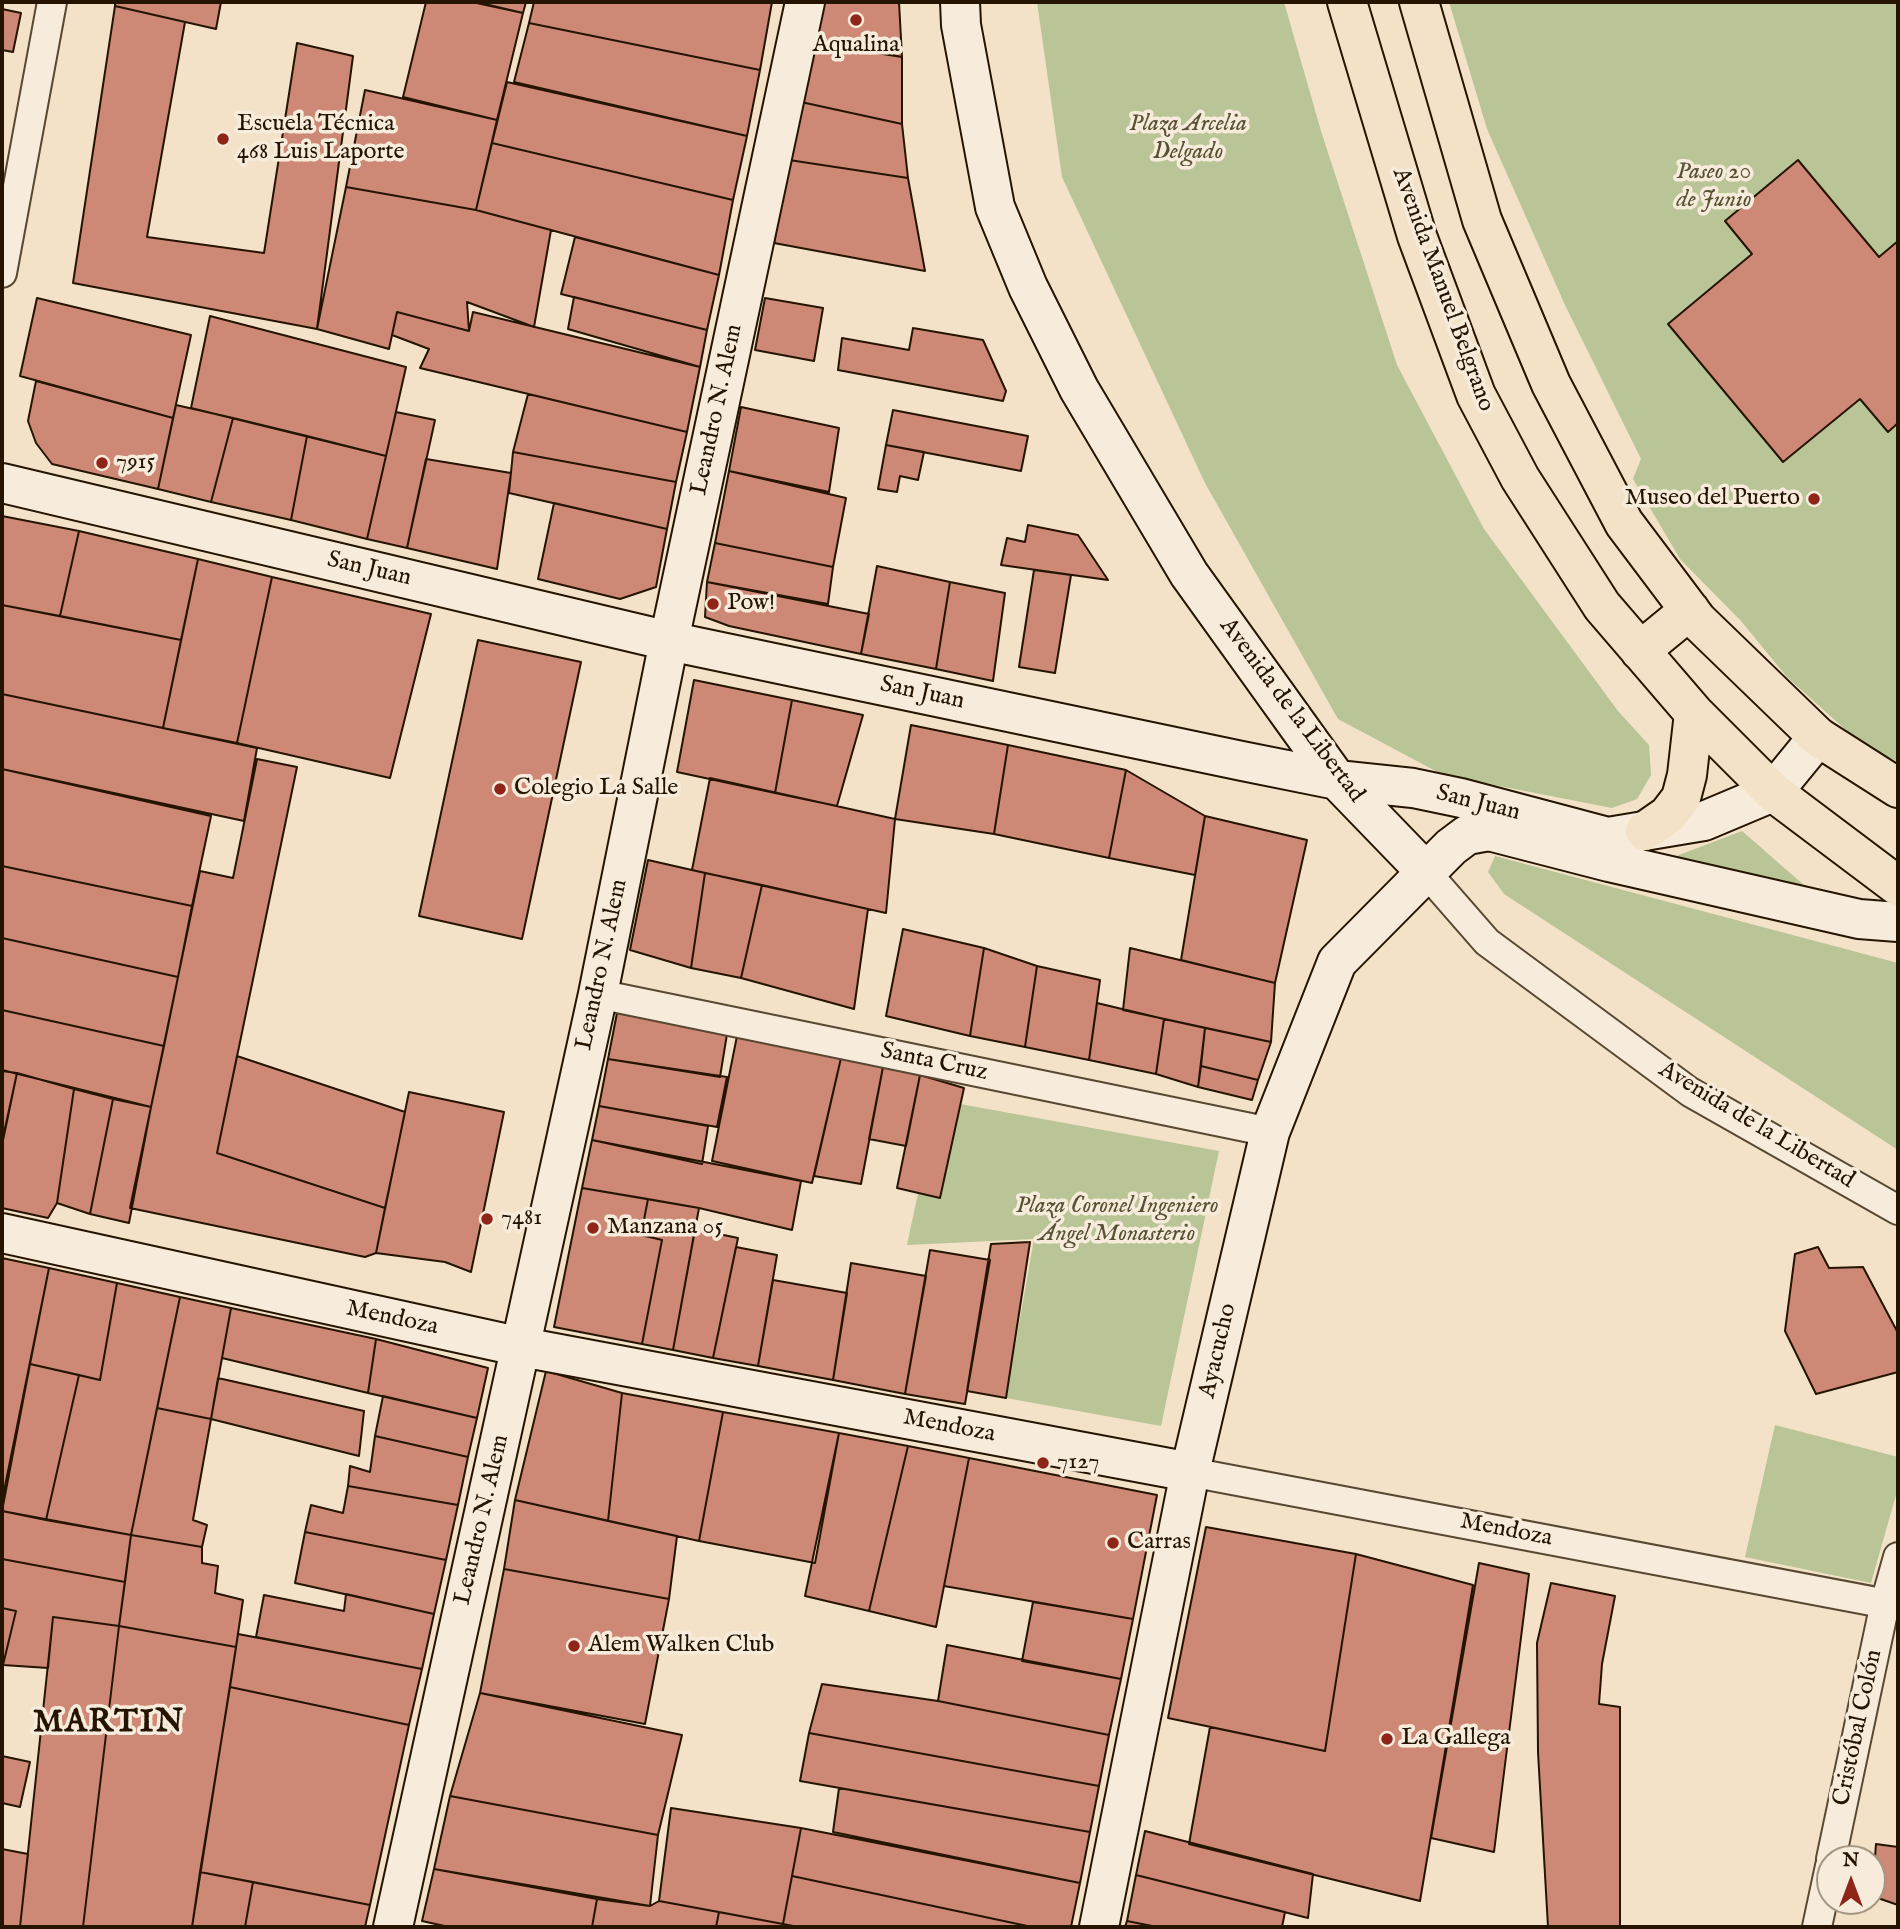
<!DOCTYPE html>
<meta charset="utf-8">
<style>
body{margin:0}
#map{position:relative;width:1900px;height:1929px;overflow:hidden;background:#f3e2c7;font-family:"IM FELL English",serif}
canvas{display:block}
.frame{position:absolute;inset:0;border:4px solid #241400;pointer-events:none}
.north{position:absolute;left:1816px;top:1845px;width:70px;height:70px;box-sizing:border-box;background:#f7ecdb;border:2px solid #a39683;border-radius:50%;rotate:0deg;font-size:19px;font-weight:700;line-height:28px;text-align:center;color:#241400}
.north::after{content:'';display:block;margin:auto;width:24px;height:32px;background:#8f2418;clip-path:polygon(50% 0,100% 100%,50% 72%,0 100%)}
</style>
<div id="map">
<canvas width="1900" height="1929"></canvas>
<div class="frame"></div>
<div class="north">N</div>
</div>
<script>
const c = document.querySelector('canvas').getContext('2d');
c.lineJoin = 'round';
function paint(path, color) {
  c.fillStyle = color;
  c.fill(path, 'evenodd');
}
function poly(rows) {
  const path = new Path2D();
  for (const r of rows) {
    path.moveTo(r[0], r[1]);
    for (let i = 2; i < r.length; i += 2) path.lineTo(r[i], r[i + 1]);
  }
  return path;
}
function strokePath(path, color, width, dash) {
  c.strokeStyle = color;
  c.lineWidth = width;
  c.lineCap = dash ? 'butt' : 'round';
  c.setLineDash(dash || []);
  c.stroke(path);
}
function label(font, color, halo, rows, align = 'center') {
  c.font = font + ' "IM FELL English",serif';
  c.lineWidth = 7;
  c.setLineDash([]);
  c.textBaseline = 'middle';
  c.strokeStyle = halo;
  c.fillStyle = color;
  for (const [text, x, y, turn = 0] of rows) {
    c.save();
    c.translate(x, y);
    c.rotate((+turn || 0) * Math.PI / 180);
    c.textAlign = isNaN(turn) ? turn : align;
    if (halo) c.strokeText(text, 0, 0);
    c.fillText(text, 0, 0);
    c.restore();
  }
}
paint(poly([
 [1037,2,1284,2,1321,131,1397,365,1484,529,1618,711,1649,745,1651,775,1637,799,1612,808,1443,775,1338,719,1205,483,1062,177],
 [1449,2,1898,2,1898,762,1858,741,1787,677,1741,621,1680,559,1633,479,1641,459,1565,305,1487,129],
 [1742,831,1813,893,1666,860],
 [1495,856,1898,963,1898,1150,1504,894,1488,872],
 [938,1100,1219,1151,1161,1426,1006,1398,1034,1239,907,1245],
 [1775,1425,1898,1457,1898,1488,1871,1583,1745,1557]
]), '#b9c497');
const building = poly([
 [115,2,221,2,216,29,115,6,115,2],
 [426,2,472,2,523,13,497,120,403,97,426,2],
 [476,2,526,2,523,13,476,2],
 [534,2,772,2,760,70,529,23,534,2],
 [815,2,899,2,902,57,809,38,815,2],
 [115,6,185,22,147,237,264,253,297,43,353,56,317,329,73,283,115,6],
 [2,9,21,13,13,52,2,50,2,9],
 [529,23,760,70,747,136,514,82,529,23],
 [813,43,902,57,902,124,801,102,813,43],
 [507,82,747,136,733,200,492,143,507,82],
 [365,90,497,120,476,210,346,187,365,90],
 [801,102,902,124,908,178,789,160,801,102],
 [492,143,733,200,719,275,476,210,492,143],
 [789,160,908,178,925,271,774,243,789,160],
 [1798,160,1879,257,1898,241,1898,423,1888,432,1860,399,1783,462,1668,324,1752,254,1725,221,1798,160],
 [346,187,476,210,551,230,534,327,467,302,469,331,397,312,389,349,317,329,346,187],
 [575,237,719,275,707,330,561,294,575,237],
 [574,297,707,330,700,367,568,329,574,297],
 [37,298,191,335,173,418,20,376,37,298],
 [765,298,823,308,814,361,755,350,765,298],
 [397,312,469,331,473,312,700,367,687,432,420,368,429,349,392,335,397,312],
 [210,316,406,367,386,456,191,408,210,316],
 [913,328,983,340,1006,391,1003,401,838,370,842,338,909,350,913,328],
 [36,381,173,418,158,489,52,464,36,443,28,421,36,381],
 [528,394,687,432,676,482,513,452,528,394],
 [176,405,233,418,211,502,158,489,176,405],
 [741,407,839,428,829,492,729,471,741,407],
 [893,410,1028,436,1021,471,886,445,893,410],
 [396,412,435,420,407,548,367,539,396,412],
 [233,418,307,436,291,520,211,502,233,418],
 [307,436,386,456,367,539,291,520,307,436],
 [886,445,924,452,918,480,900,476,897,492,878,489,886,445],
 [513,452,676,482,667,529,509,493,513,452],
 [426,459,511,473,497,569,407,548,426,459],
 [729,471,846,498,833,567,715,543,729,471],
 [554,503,667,529,656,587,620,599,538,579,554,503],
 [2,516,79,531,60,616,2,605,2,516],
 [1028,525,1078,535,1108,580,1001,565,1007,538,1025,542,1028,525],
 [79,531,198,559,181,640,60,616,79,531],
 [715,543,833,567,828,604,707,582,715,543],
 [198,559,272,577,237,743,163,728,198,559],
 [877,566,950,582,936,669,861,654,877,566],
 [1034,570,1071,575,1055,673,1019,667,1034,570],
 [272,577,431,614,390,778,237,743,272,577],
 [707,582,869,614,861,654,729,626,705,617,707,582],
 [950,582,1005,593,993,681,936,669,950,582],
 [2,605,181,640,163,728,2,694,2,605],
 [478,640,581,662,522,939,419,916,478,640],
 [694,680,792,700,775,793,677,772,694,680],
 [2,694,257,748,244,821,2,769,2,694],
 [792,700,863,715,837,806,775,793,792,700],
 [911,725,1008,745,994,834,895,819,911,725],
 [1008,745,1126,770,1109,858,994,834,1008,745],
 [257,759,297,767,217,1153,385,1208,376,1253,365,1257,130,1208,200,871,233,878,257,759],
 [2,769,211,816,192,906,2,866,2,769],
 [1126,770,1205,816,1195,875,1109,858,1126,770],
 [710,778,895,819,886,913,692,870,710,778],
 [1205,816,1307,840,1275,983,1181,960,1205,816],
 [648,860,705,873,691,968,630,950,648,860],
 [2,866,192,906,178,977,2,938,2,866],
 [705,873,762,885,741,978,691,968,705,873],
 [762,885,868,909,854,1009,741,978,762,885],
 [903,929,984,948,970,1036,886,1016,903,929],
 [2,938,178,977,164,1046,2,1010,2,938],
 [984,948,1037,966,1025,1047,970,1036,984,948],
 [1130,948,1275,983,1271,1042,1123,1010,1130,948],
 [1037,966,1100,980,1089,1060,1025,1047,1037,966],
 [1097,1003,1164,1019,1156,1074,1089,1060,1097,1003],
 [2,1010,164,1046,151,1107,2,1070,2,1010],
 [617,1013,727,1034,720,1077,608,1059,617,1013],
 [1164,1019,1205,1028,1198,1087,1156,1074,1164,1019],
 [1205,1028,1271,1042,1258,1080,1201,1066,1205,1028],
 [737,1036,841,1058,812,1183,712,1161,737,1036],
 [237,1056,405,1112,385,1208,217,1153,237,1056],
 [841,1058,883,1067,861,1184,814,1176,841,1058],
 [608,1059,727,1077,717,1127,599,1106,608,1059],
 [1201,1066,1258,1080,1252,1100,1198,1087,1201,1066],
 [883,1067,920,1075,906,1146,869,1139,883,1067],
 [2,1071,17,1073,4,1133,2,1133,2,1071],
 [17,1073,74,1089,57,1203,48,1218,2,1208,2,1145,17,1073],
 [920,1075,964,1088,940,1198,897,1188,920,1075],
 [74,1089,113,1099,90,1214,57,1203,74,1089],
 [409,1092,504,1112,471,1272,445,1262,376,1253,409,1092],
 [113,1099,151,1107,129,1223,90,1214,113,1099],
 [599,1106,708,1126,702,1164,592,1140,599,1106],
 [592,1140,801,1181,792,1230,699,1208,582,1188,592,1140],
 [582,1188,648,1199,641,1235,662,1240,642,1344,554,1327,582,1188],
 [648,1199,699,1208,673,1350,642,1344,662,1240,641,1235,648,1199],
 [695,1229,738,1238,713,1358,673,1350,695,1229],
 [1030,1242,1006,1398,967,1391,991,1244,1030,1242],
 [736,1247,777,1255,758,1366,713,1358,736,1247],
 [1818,1247,1829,1268,1863,1267,1898,1333,1898,1372,1816,1394,1785,1331,1795,1254,1818,1247],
 [930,1250,990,1260,965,1404,905,1394,930,1250],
 [2,1258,49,1268,2,1501,2,1258],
 [851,1263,926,1276,905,1394,833,1380,851,1263],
 [49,1268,117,1283,100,1380,30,1364,49,1268],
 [773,1280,847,1293,833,1380,758,1366,773,1280],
 [117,1283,180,1297,131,1535,46,1520,79,1375,100,1380,117,1283],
 [180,1297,231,1308,211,1419,157,1408,180,1297],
 [231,1308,376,1339,368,1393,222,1358,231,1308],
 [376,1339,488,1368,477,1418,368,1393,376,1339],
 [30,1364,79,1375,46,1520,2,1511,30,1364],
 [546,1371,622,1393,608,1521,515,1500,546,1371],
 [218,1378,364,1411,359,1456,211,1419,218,1378],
 [622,1393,723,1412,699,1541,608,1521,622,1393],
 [383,1396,477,1418,468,1457,375,1436,383,1396],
 [157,1408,211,1419,193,1520,207,1525,202,1547,131,1535,157,1408],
 [723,1412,839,1433,815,1563,699,1541,723,1412],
 [839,1433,908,1446,869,1611,805,1596,839,1433],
 [375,1436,468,1457,458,1505,348,1486,350,1466,370,1472,375,1436],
 [908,1446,969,1458,936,1627,869,1611,908,1446],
 [969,1458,1157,1495,1133,1619,944,1586,969,1458],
 [348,1486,458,1505,446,1560,305,1532,311,1505,343,1513,348,1486],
 [515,1500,677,1536,669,1599,504,1569,515,1500],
 [2,1511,131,1535,125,1582,2,1559,2,1511],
 [1206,1527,1356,1554,1325,1751,1168,1718,1206,1527],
 [305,1532,446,1560,434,1614,295,1583,305,1532],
 [131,1535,202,1547,202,1563,218,1566,215,1593,243,1600,236,1647,119,1626,131,1535],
 [1356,1554,1473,1585,1420,1901,1189,1844,1210,1727,1325,1751,1356,1554],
 [2,1559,125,1582,119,1626,53,1617,48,1668,3,1665,16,1611,2,1608,2,1559],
 [1479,1563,1529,1574,1494,1852,1431,1838,1479,1563],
 [504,1569,669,1599,645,1724,480,1693,504,1569],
 [1551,1583,1615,1596,1602,1664,1599,1704,1620,1707,1620,1927,1548,1927,1538,1752,1537,1643,1551,1583],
 [346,1594,434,1614,422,1669,256,1637,264,1595,344,1611,346,1594],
 [1033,1602,1133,1619,1121,1679,1022,1661,1033,1602],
 [2,1608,16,1611,3,1665,2,1665,2,1608],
 [53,1617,119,1626,83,1927,20,1927,53,1617],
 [119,1626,236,1647,192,1927,83,1927,119,1626],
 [238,1634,422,1669,409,1725,230,1687,238,1634],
 [947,1645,1121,1679,1109,1735,938,1701,947,1645],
 [822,1684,938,1701,1109,1735,1099,1786,809,1733,822,1684],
 [230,1687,409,1725,370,1905,200,1872,230,1687],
 [480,1693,682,1735,658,1835,450,1796,480,1693],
 [809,1733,1099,1786,1090,1832,800,1781,809,1733],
 [2,1756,30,1762,20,1807,2,1803,2,1756],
 [839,1788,1090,1832,1080,1883,833,1832,839,1788],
 [450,1796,658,1835,650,1906,434,1869,450,1796],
 [671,1808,801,1828,783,1924,659,1901,671,1808],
 [801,1828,1080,1883,1071,1927,1032,1927,792,1876,801,1828],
 [1145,1831,1313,1874,1308,1918,1136,1875,1145,1831],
 [1876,1844,1898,1847,1898,1905,1872,1896,1876,1844],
 [2,1849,28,1854,20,1927,2,1927,2,1849],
 [434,1869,597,1899,592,1927,449,1927,422,1921,434,1869],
 [200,1872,253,1882,245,1927,192,1927,200,1872],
 [1136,1875,1285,1912,1282,1927,1157,1927,1127,1921,1136,1875],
 [792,1876,1032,1927,798,1927,783,1924,792,1876],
 [253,1882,370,1905,365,1927,245,1927,253,1882],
 [597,1899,650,1906,659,1901,719,1912,716,1927,592,1927,597,1899],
 [719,1912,783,1924,782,1927,716,1927,719,1912],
 [1127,1921,1157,1927,1125,1927,1127,1921]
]);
paint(building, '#ce8876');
strokePath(building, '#241400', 2);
const street = poly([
 [2,273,52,2],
 [1425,871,1487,942,1690,1092,1898,1210],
 [598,994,1270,1132],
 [1190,1472,1898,1606],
 [1831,1859,1885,1603,1898,1557],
 [1817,1927,1830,1866]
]);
const secondary = poly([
 [960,2,961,25,995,207,1028,287,1079,389,1189,574,1337,780,1425,871],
 [2,483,669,641,1242,761,1337,780,1413,788,1461,798,1608,837,1704,821,1773,792,1818,737],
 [2,1233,522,1347,1190,1472],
 [393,1927,598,994,669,641,805,2],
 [1099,1927,1190,1472,1270,1132,1337,962,1451,847,1467,835,1489,831,1609,862,1859,919,1898,922]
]);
const primary = poly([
 [1347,2,1417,236,1476,395,1520,478,1602,606,1694,713,1773,792,1898,886],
 [1419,2,1482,220,1551,384,1624,523,1697,620,1818,737,1898,788],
 [1640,651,1690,610],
 [1645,831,1668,815,1681,798,1687,775,1694,713]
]);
strokePath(street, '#584832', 32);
strokePath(secondary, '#241400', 42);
strokePath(primary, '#241400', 42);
strokePath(street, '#f7ecdb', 28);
strokePath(secondary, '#f7ecdb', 38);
strokePath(primary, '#f3e2c7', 38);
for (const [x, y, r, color] of [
 [856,20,7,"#8f2418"],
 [223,139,7,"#8f2418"],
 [102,463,7,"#8f2418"],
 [1814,499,7,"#8f2418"],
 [713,604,7,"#8f2418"],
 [500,789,7,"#8f2418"],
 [487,1219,7,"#8f2418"],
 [593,1228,7,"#8f2418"],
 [1043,1463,7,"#8f2418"],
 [1113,1543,7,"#8f2418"],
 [574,1646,7,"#8f2418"],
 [1387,1739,7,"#8f2418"]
]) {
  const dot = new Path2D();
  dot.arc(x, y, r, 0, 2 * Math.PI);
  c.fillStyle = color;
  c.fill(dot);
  strokePath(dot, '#f7ecdb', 2.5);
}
label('24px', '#241400', '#f7ecdb', [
 ["Aqualina",856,46,"center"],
 ["Escuela Técnica",237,125],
 ["468 Luis Laporte",237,153],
 ["7915",116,463],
 ["Museo del Puerto",1800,499,"right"],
 ["Pow!",727,604],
 ["Colegio La Salle",514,789],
 ["7481",501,1219],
 ["Manzana 05",607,1228],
 ["7127",1057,1463],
 ["Carras",1127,1543],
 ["Alem Walken Club",588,1646],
 ["La Gallega",1401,1739]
], 'left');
label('italic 24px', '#585235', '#f7ecdb', [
 ["Plaza Arcelia",1188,125],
 ["Delgado",1188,153],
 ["Paseo 20",1714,173],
 ["de Junio",1714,201],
 ["Plaza Coronel Ingeniero",1117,1207],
 ["Ángel Monasterio",1117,1235]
]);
label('24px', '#241400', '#f7ecdb', [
 ["Avenida Manuel Belgrano",1442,290,70],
 ["Leandro N. Alem",718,410,-78],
 ["San Juan",369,570,13],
 ["San Juan",922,694,12],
 ["Avenida de la Libertad",1291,711,53],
 ["San Juan",1478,804,14],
 ["Leandro N. Alem",603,965,-78],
 ["Santa Cruz",934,1063,12],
 ["Avenida de la Libertad",1756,1126,31],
 ["Mendoza",392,1319,12],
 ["Ayacucho",1219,1351,-77],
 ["Mendoza",949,1427,11],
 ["Leandro N. Alem",483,1520,-77],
 ["Mendoza",1506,1531,11],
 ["Cristóbal Colón",1859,1728,-78]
]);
c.letterSpacing = '2px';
label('bold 32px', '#241400', '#f7ecdb', [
 ["MARTIN",109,1724]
]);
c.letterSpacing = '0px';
</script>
